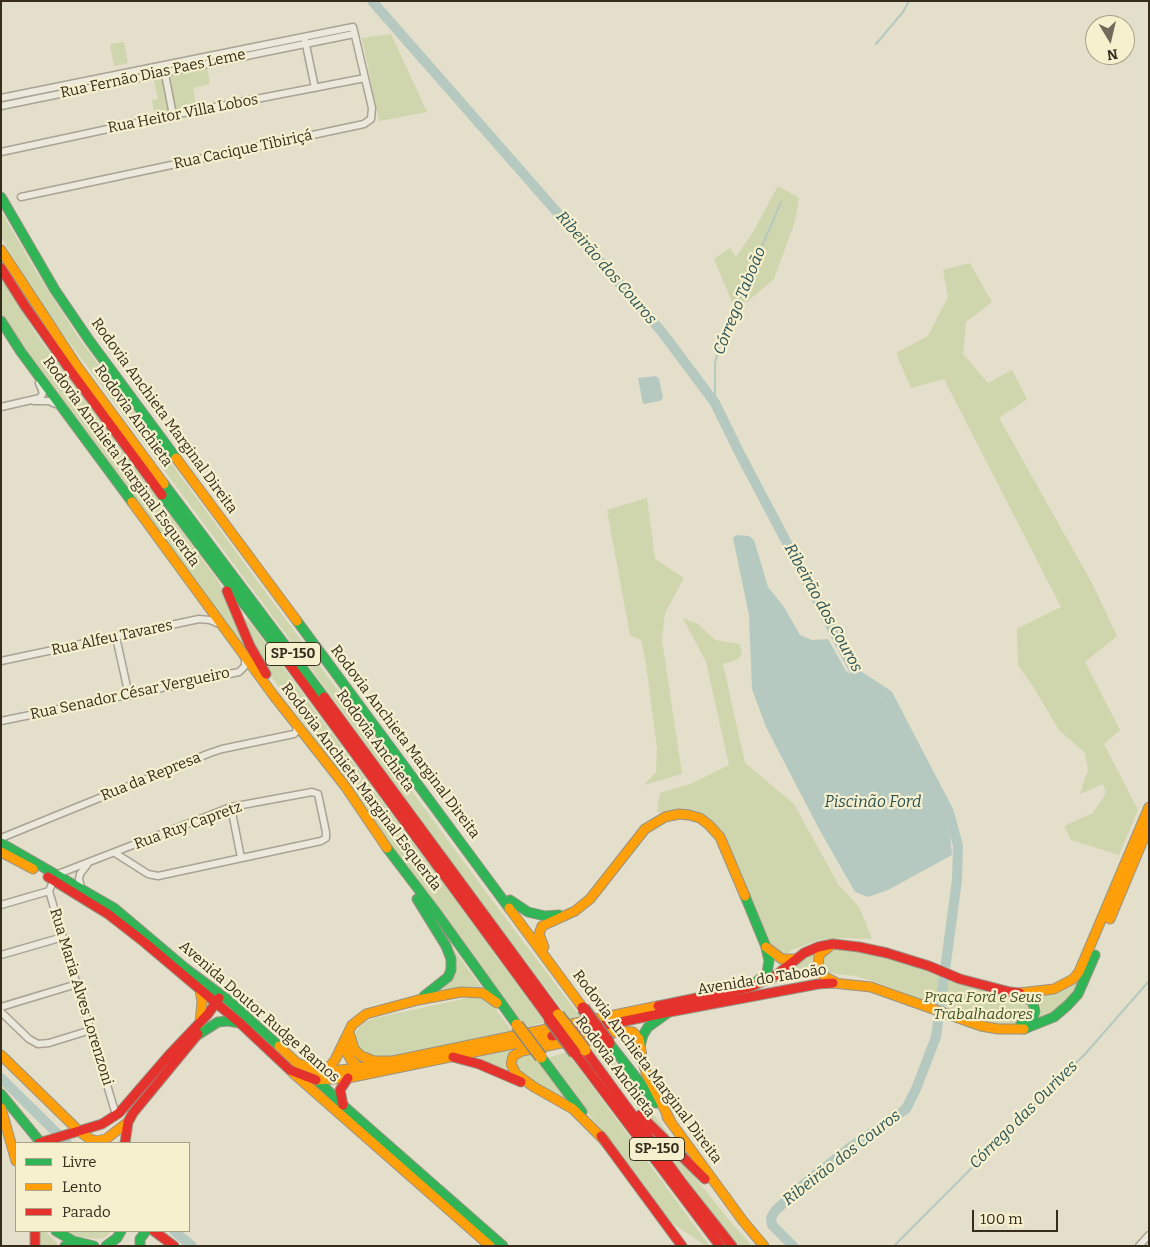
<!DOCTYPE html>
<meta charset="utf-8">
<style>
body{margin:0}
#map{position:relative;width:1150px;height:1247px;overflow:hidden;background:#e4dfca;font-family:Bitter,serif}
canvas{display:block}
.frame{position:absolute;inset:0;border:2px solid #362c1c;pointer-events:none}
.legend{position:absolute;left:15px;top:1142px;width:175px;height:90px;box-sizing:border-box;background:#f6f0cf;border:1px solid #a9a287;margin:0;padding:6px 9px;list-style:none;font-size:15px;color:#362c1c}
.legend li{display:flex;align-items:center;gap:10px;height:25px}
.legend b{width:25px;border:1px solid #a9a287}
.north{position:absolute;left:1085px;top:15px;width:50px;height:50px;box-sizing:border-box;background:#f6f0cf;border:1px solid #a9a287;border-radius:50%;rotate:171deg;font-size:14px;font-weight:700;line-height:20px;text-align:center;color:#362c1c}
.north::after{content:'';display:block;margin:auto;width:18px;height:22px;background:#736b59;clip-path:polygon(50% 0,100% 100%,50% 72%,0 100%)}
.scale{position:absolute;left:972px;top:1210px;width:86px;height:22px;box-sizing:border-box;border:2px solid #362c1c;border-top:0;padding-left:6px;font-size:15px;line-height:18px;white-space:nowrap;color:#362c1c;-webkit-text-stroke:4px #f6f0cf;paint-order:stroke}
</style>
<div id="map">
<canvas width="1150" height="1247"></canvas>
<div class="frame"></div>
<ul class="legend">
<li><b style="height:6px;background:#30b455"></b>Livre</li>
<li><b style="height:6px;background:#ff9f0a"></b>Lento</li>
<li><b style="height:6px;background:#e5322d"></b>Parado</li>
</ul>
<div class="north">N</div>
<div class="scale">100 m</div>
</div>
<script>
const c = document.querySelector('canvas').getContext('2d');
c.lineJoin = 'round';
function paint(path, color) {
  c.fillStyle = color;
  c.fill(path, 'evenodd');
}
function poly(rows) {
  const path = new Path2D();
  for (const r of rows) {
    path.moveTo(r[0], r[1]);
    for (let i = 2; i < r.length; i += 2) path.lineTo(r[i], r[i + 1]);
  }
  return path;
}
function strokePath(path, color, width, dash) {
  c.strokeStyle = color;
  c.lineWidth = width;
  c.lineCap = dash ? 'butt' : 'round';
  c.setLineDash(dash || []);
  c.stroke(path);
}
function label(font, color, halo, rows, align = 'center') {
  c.font = font + ' Bitter,serif';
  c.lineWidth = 4.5;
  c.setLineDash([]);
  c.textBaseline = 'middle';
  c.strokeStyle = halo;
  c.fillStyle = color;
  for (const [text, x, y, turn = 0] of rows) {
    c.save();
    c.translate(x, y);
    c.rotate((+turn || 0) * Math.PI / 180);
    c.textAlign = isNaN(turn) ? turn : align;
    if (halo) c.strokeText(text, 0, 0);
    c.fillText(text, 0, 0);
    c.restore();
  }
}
paint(poly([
 [391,34,427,112,379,121,362,38],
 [124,42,128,63,114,66,110,44],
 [207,66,210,84,193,88,196,107,155,115,152,100,158,99,153,76],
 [778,186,799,198,795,221,774,279,747,302,732,302,714,259,730,248,736,257,753,232],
 [1,211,36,271,76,334,486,892,672,1139,642,1114,497,924,299,652,55,323,26,279,1,237],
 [970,263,992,302,966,322,963,354,988,383,1012,370,1027,399,999,418,1093,585,1117,636,1085,662,1120,730,1104,744,1138,810,1119,855,1071,840,1064,826,1093,813,1106,793,1103,784,1080,794,1088,770,1085,753,1059,730,1034,688,1018,665,1017,629,1061,607,944,379,911,388,896,353,928,336,948,297,943,270],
 [1,277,36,334,219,582,260,669,14,333,1,312],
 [647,498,655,559,684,578,665,613,662,640,682,774,644,785,656,772,657,748,646,664,641,640,630,635,607,510],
 [246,618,249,621,545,1022,527,1027,519,1018,375,826,271,676,260,656,244,619],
 [683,618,698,624,715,640,740,644,742,655,736,660,723,664,745,763,794,804,838,884,859,907,872,939,844,938,819,940,792,950,783,956,771,947,722,830,702,815,687,810,657,812,660,793,693,783,729,765,706,662],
 [446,939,485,992,441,993,447,983],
 [818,949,814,955,812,961,813,968,819,976,763,986],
 [837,949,851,950,889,958,975,988,1025,999,1028,1001,1032,1013,1015,1025,1009,1026,975,1021,882,984,855,976,828,973,824,971,821,958,829,950],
 [1085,972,1078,987,1059,1010,1036,1020,1040,1014,1041,1009,1038,1000,1034,995],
 [468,998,482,998,494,1007,513,1032,385,1058,364,1055,354,1038,358,1028,365,1022,375,1018],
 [622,1036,632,1040,640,1068,618,1039],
 [527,1047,509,1053,507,1056,504,1065,511,1076,479,1057],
 [567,1052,700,1233,710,1246,706,1246,669,1221,547,1058],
 [531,1054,534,1056,569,1104,552,1094,515,1067,517,1058],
 [661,1144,684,1164,729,1220,752,1246,739,1246,707,1207],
 [39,1231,45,1231,58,1244,51,1246,41,1246],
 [65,1231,111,1231,107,1236,100,1239,79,1237]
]), '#cfd5ac');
paint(poly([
 [656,376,659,379,663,398,660,401,643,404,638,378],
 [737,535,749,536,754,540,768,587,784,607,800,635,812,640,828,639,846,671,884,698,943,809,950,835,952,855,888,890,868,897,855,892,819,829,766,727,752,689,749,615,733,538]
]), '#b6c9c0');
strokePath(poly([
 [876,44,903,12,909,1],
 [715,403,715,363,720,344,781,202],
 [894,1246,1086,1053,1149,981]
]), '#b6c9c0', 2);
strokePath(poly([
 [372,1,662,332,715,403,739,452,856,674,888,695,949,812,958,846,957,880,936,1037,916,1089,906,1109,852,1146,803,1185,775,1211,771,1218,772,1225,793,1246],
 [1,1078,67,1143],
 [174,1231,192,1246]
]), '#b6c9c0', 10);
const street = poly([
 [305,40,315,88],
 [164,69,173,115],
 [1,98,353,27,372,108,371,119,364,124,21,197],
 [1,106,354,34],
 [1,152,173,115,365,78],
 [34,401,49,401,56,404],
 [1,407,40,398,43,393,39,383],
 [116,637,129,696],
 [1,661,199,619,210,620,217,623],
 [1,721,239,672,245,666,245,659],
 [231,807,241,858],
 [1,838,210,753,222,749,294,734,296,732,297,725],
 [58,874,231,807,312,792,318,794,326,832,326,838,321,841,158,876,148,874,115,853],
 [57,882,52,884,49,891,116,1115],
 [81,887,79,879,80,874,87,865],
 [1,905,49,891],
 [1,955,63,937],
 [1,1007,77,984],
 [1,1012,29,1039,38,1044,49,1043,91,1030],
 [1139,1246,1149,1235]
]);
const fast = poly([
 [1,197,55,290,89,340,176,458],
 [1,321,21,352,132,502],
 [164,484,324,697],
 [162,495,290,665],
 [297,621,509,908],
 [1,843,114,908,185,968,228,1000,279,1046],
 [387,848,435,911,517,1025],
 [745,896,766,947,769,961,767,973,750,987],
 [417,899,446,946,451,959,451,970,448,977,424,996],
 [510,900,528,912,545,916,559,915],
 [1021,1024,1033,1018,1035,1011,1033,1003,1023,993],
 [1024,1029,1054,1017,1068,1005,1078,994,1095,955],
 [196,1036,218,1022,228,1021,240,1023],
 [609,1043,656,1103],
 [640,1046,643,1035,648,1027,669,1012],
 [541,1057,582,1112],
 [315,1078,347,1109,503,1246],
 [1,1094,41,1143],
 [56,1231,73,1241,94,1246],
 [65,1246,83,1246],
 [106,1246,117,1238,121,1231],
 [140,1246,140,1239,146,1231]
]);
const slow = poly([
 [1,250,77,366,164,484],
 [176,458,297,621],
 [132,502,274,696,345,786,387,848],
 [1,852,33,869],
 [509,908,583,1008],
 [1110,919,1149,826],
 [830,946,819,955,818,967,825,977,835,982],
 [544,947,539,934,542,926,575,911,590,899,645,829,665,817,679,814,689,815,700,818,709,825,720,837,745,896],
 [766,947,782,959,796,959],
 [833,983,871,987,981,1026,998,1029,1024,1029],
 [200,989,202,1002,200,1023],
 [1020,993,1054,989,1073,979,1079,972,1149,807],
 [349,1032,354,1049,361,1056,374,1061,391,1061],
 [344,1041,345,1049,351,1060,359,1068,370,1073],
 [279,1046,297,1063,321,1072,359,1068,658,1006],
 [1,1055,79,1131,90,1139,97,1141,106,1139,128,1122],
 [292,1072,490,1246],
 [321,1072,329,1067,335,1060,352,1025,366,1014,418,1000,461,992,483,993,497,1003],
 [316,1080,348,1078,552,1036],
 [1,1108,16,1161],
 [667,1117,743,1221,764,1246],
 [605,1141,573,1109,534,1087,516,1074,511,1064,513,1056,522,1051,621,1031,633,1032,639,1039,643,1063,647,1075,671,1122]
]);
const jam = poly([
 [1,268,25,306,70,370,162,495],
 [227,591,250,646,266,674],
 [290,665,549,1018],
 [324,697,558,1015],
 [48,877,108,914,144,942,240,1023,290,1070,316,1080],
 [658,1006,750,987,775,976,804,953,818,947,833,944,859,947,887,953,929,966,960,979,1010,992,1020,993],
 [552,1036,669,1012,818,984,833,983],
 [585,1050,683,1184,732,1246],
 [575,1053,720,1246],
 [453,1057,479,1064,521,1082],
 [343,1105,340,1090,348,1078],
 [640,1115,705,1179],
 [601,1136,682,1246],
 [39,1143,102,1124,119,1113,170,1054,208,1014,219,998],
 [125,1143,128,1122,133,1113,198,1034],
 [35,1231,35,1246],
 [154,1231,174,1246]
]);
strokePath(street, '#a8a394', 9);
strokePath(fast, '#989384', 11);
strokePath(slow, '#989384', 11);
strokePath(jam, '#989384', 11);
strokePath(street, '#ebe8dc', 6);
strokePath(fast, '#30b455', 9);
strokePath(slow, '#ff9f0a', 9);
strokePath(jam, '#e5322d', 9);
const slowBridge = poly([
 [558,1015,585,1050],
 [517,1025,541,1057]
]);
const jamBridge = poly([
 [583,1008,609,1043],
 [549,1018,575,1053]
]);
strokePath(slowBridge, '#8e887a', 14, []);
strokePath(jamBridge, '#8e887a', 14, []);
strokePath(slowBridge, '#ff9f0a', 11);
strokePath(jamBridge, '#e5322d', 11);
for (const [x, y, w] of [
 [293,654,55],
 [657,1149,55]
]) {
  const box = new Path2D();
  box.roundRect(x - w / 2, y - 11.5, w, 23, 4);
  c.fillStyle = '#f6f0cf';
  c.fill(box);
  strokePath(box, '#362c1c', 1);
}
label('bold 14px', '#362c1c', null, [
 ["SP-150",293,654],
 ["SP-150",657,1149]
]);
label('15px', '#362c1c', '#f6f0cf', [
 ["Rua Fernão Dias Paes Leme",153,74,-12],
 ["Rua Heitor Villa Lobos",183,114,-11],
 ["Rua Cacique Tibiriçá",243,150,-12],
 ["Rodovia Anchieta",133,416,54],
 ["Rodovia Anchieta Marginal Direita",164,416,54],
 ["Rodovia Anchieta Marginal Esquerda",121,462,54],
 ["Rua Alfeu Tavares",112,638,-12],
 ["Rua Senador César Vergueiro",130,694,-12],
 ["Rodovia Anchieta",375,741,54],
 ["Rodovia Anchieta Marginal Direita",405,742,53],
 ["Rua da Represa",151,777,-22],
 ["Rodovia Anchieta Marginal Esquerda",361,787,53],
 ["Rua Ruy Capretz",188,826,-20],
 ["Avenida do Taboão",762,980,-9],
 ["Rua Maria Alves Lorenzoni",81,997,73],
 ["Avenida Doutor Rudge Ramos",259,1012,41],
 ["Rodovia Anchieta",615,1067,53],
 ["Rodovia Anchieta Marginal Direita",647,1067,53]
]);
label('italic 15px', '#405322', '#f6f0cf', [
 ["Praça Ford e Seus",983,998],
 ["Trabalhadores",983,1015]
]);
label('italic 16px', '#2b5356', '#f6f0cf', [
 ["Ribeirão dos Couros",606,268,49],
 ["Córrego Taboão",740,301,-68],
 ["Ribeirão dos Couros",823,608,61],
 ["Piscinão Ford",873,803],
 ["Córrego das Ourives",1024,1115,-45],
 ["Ribeirão dos Couros",842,1158,-38]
]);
</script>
